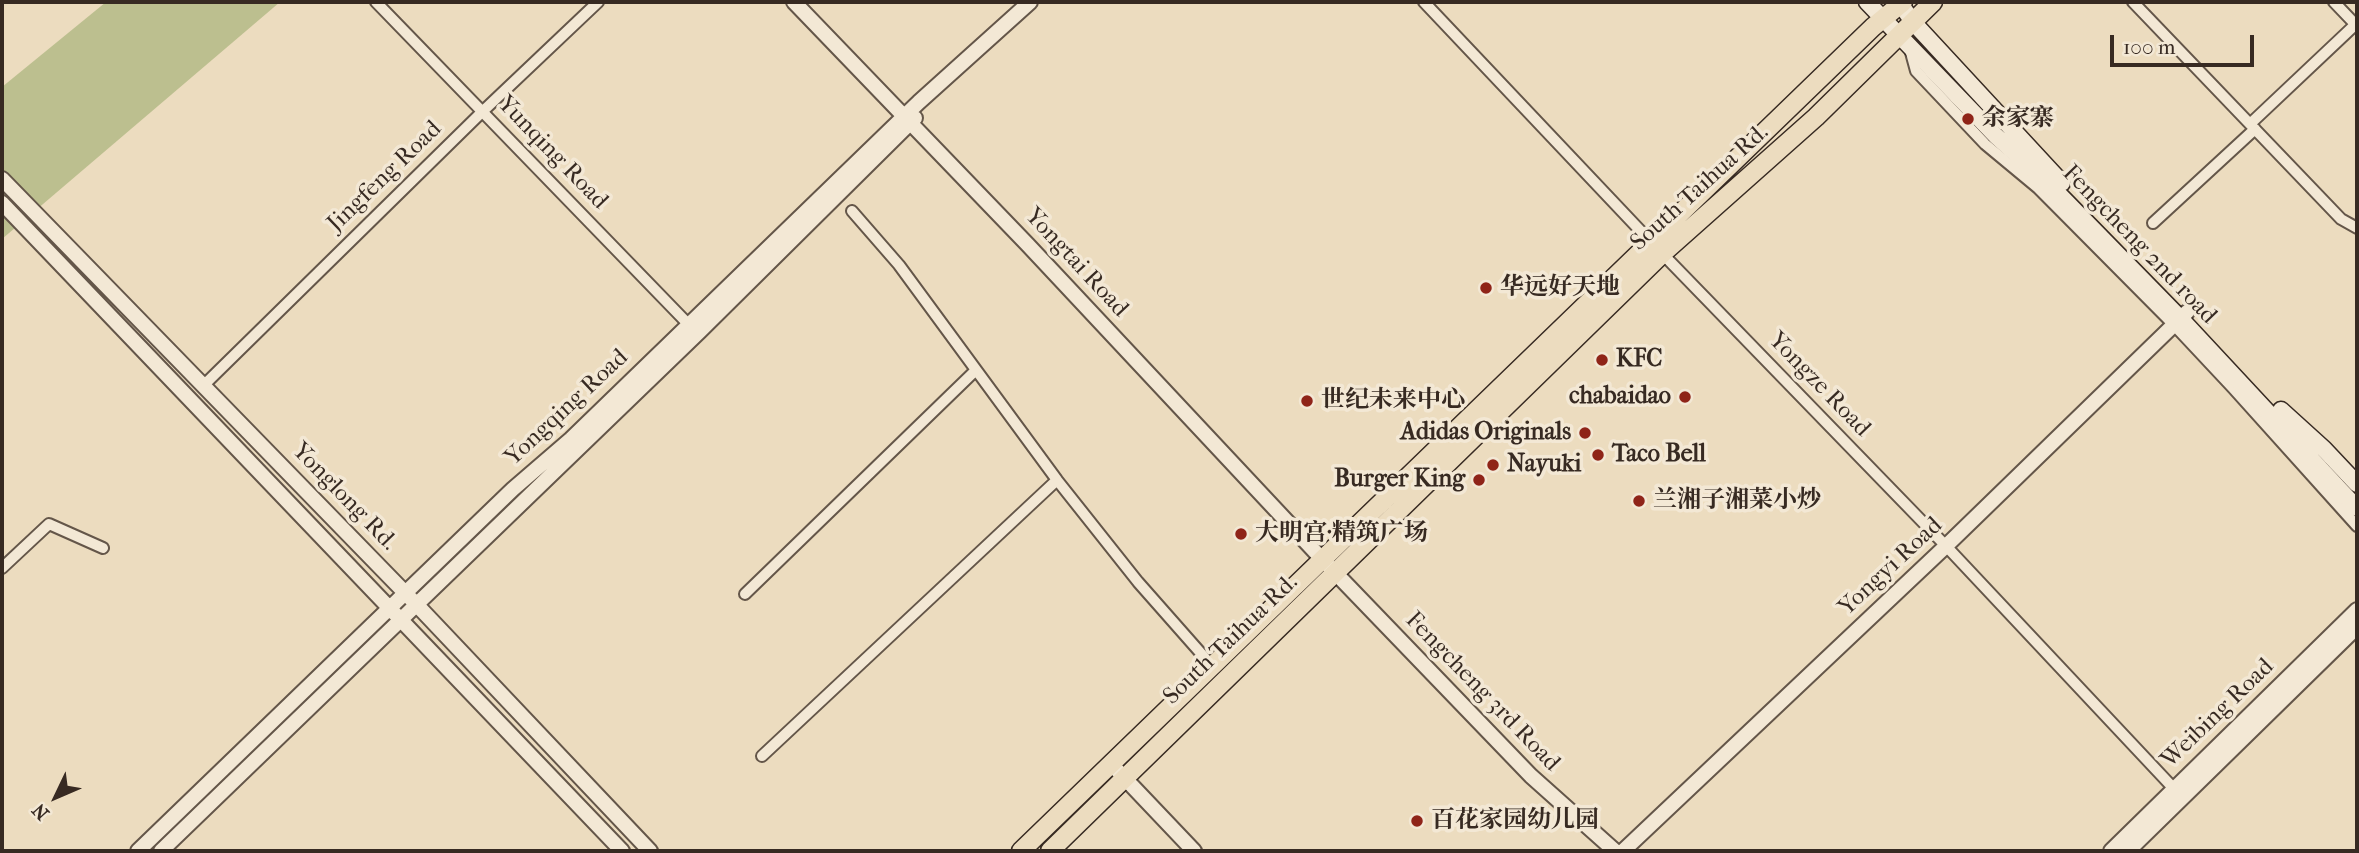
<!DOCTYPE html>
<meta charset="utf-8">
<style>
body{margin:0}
#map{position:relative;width:2359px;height:853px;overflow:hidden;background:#ecdcbf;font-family:"IM FELL French Canon",serif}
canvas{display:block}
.frame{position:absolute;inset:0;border:4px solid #372a22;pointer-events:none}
.north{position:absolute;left:21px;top:762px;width:70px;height:70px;-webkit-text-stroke:5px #f3e8d5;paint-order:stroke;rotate:226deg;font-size:19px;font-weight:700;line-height:28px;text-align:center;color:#372a22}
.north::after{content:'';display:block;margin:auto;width:24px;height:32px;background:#372a22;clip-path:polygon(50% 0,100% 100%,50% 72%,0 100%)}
.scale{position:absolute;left:2110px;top:35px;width:144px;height:32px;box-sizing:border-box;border:4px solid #372a22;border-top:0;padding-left:9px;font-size:21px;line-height:24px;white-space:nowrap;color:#372a22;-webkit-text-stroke:5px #f3e8d5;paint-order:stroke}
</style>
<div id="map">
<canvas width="2359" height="853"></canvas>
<div class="frame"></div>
<div class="north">N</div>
<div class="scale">100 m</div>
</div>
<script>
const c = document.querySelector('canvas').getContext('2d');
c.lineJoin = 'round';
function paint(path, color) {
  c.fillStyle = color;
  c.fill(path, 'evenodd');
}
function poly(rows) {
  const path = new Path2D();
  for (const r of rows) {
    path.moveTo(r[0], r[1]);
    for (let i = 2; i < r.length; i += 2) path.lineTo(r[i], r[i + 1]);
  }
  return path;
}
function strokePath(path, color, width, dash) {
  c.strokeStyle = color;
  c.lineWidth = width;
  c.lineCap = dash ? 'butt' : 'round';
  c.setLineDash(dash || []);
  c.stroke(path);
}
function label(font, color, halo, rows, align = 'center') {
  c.font = font + ' "IM FELL French Canon","Noto Serif SC",serif';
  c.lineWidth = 7;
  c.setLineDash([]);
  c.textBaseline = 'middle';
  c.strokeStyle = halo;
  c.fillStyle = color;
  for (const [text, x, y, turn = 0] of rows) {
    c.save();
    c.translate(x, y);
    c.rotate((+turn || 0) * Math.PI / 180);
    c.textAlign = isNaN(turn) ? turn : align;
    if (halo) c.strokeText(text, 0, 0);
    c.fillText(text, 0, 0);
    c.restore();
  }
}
paint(poly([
 [106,2,280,2,2,239,2,87]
]), '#bcbf8f');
const minor = poly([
 [376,2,693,329],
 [1424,2,1652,243,1946,546,2178,793],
 [2133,2,2341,219,2357,228],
 [2334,2,2356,25],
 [1910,49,1916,71,1985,144,2038,188,2174,325,2233,388,2357,526],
 [2250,124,2357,23],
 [852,211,899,265,1057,480,1138,582,1213,667],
 [2153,223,2255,129],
 [204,385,482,112,598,2],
 [2,568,49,524,103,548],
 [745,594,976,370],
 [762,756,1057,480]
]);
const tertiary = poly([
 [794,2,1028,245,1322,559,1531,776,1615,851],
 [2,179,416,604,650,851],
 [2,203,622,851],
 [1117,770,1194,851],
 [138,851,513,489,571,439,919,102,1030,2],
 [161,851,700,331,915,118],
 [1623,851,1946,546,2187,312],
 [2111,851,2357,610],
 [2128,851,2357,627]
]);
const secondary = poly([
 [1867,2,1996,136,2046,181,2181,319,2357,508],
 [1899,2,1913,22,2062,183],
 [2281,410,2324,449,2357,484]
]);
const primary = poly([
 [1021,851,1873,27,1903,2],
 [1050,851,1663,253,1816,117,1933,2]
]);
strokePath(minor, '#645649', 14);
strokePath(tertiary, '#645649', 18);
strokePath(secondary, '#372a22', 19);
strokePath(primary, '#372a22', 21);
strokePath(minor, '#f3e8d5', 10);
strokePath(tertiary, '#f3e8d5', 14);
strokePath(secondary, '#f3e8d5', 16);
strokePath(primary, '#ecdcbf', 18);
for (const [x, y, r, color] of [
 [1968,119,7,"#8f2418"],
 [1486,288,7,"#8f2418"],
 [1602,360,7,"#8f2418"],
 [1685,397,7,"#8f2418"],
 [1307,401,7,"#8f2418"],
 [1585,433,7,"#8f2418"],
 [1598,455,7,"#8f2418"],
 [1493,465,7,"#8f2418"],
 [1479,480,7,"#8f2418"],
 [1639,501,7,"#8f2418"],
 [1241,534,7,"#8f2418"],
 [1417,821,7,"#8f2418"]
]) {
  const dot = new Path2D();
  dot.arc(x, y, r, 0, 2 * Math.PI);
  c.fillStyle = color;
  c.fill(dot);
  strokePath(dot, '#f3e8d5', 2.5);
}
label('bold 24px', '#372a22', '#f3e8d5', [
 ["余家寨",1982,119],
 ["华远好天地",1500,288],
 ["KFC",1616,360],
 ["chabaidao",1671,397,"right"],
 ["世纪未来中心",1321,401],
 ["Adidas Originals",1571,433,"right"],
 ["Taco Bell",1612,455],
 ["Nayuki",1507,465],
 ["Burger King",1465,480,"right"],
 ["兰湘子湘菜小炒",1653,501],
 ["大明宫·精筑广场",1255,534],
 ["百花家园幼儿园",1431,821]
], 'left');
label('24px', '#372a22', '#f3e8d5', [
 ["Yunqing Road",552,153,46],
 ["Jingfeng Road",385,177,-44],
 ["South Taihua Rd.",1700,188,-42],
 ["Fengcheng 2nd road",2139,245,46],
 ["Yongtai Road",1076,263,47],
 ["Yongze Road",1819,385,46],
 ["Yongqing Road",567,408,-43],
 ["Yonglong Rd.",344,497,46],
 ["Yongyi Road",1891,567,-43],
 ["South Taihua Rd.",1231,640,-44],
 ["Fengcheng 3rd Road",1482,692,46],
 ["Weibing Road",2218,714,-44]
]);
</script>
